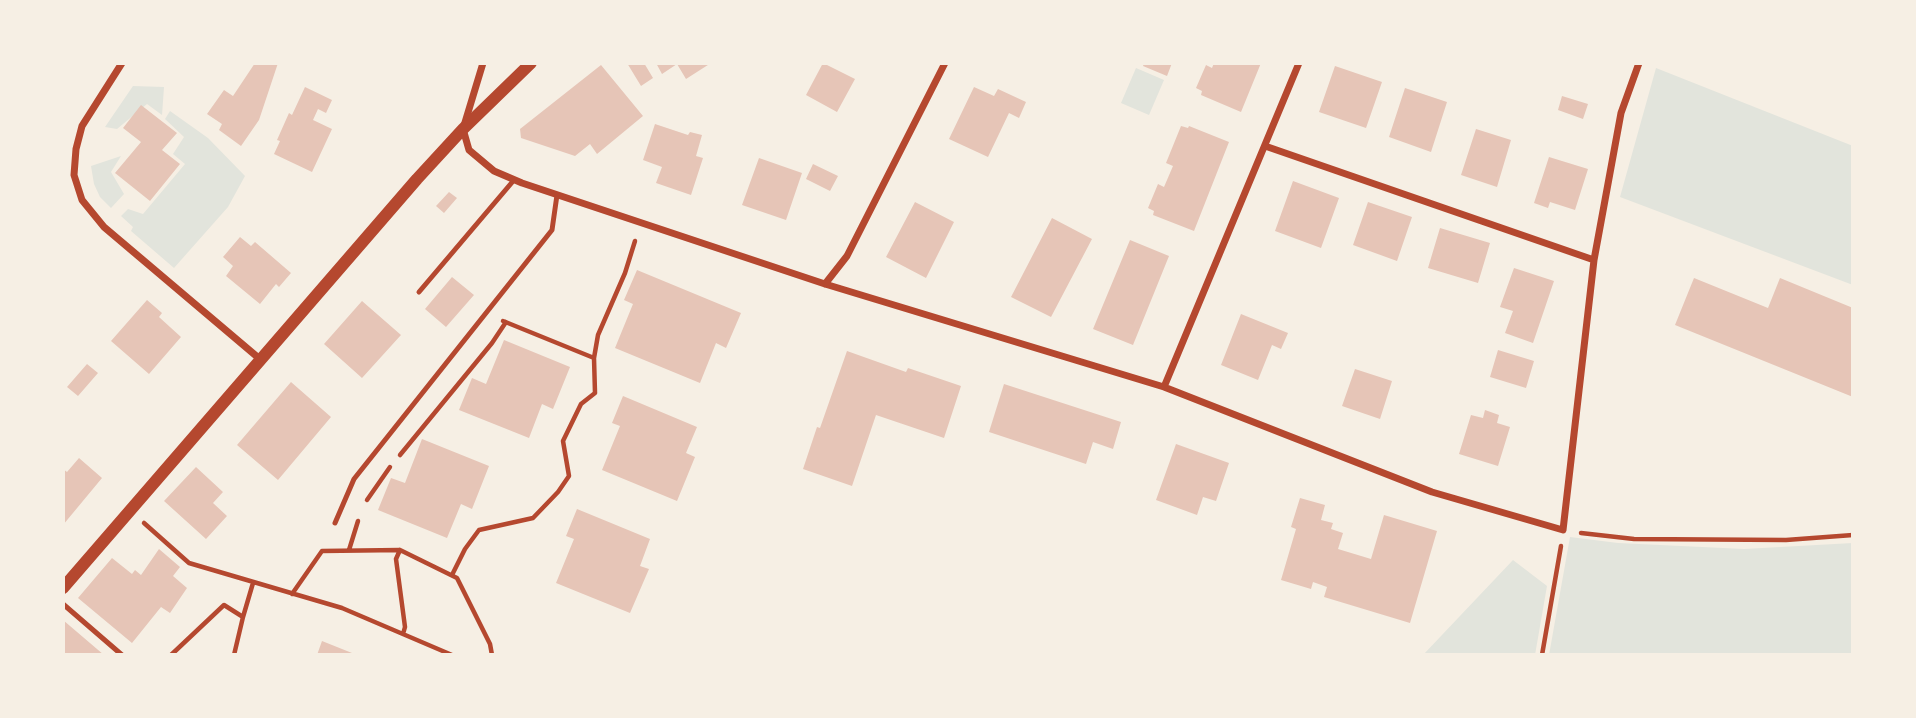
<!DOCTYPE html>
<style>
body{margin:0}
#map{position:relative;width:1916px;height:718px;overflow:hidden;background:#f6efe4;font-family:Ubuntu,sans-serif}
canvas{display:block}
.frame{position:absolute;inset:0;border:65px solid #f6efe4;pointer-events:none}
</style>
<div id="map">
<canvas width="1916" height="718"></canvas>
<div class="frame"></div>
</div>
<script>
const c = document.querySelector('canvas').getContext('2d');
c.lineJoin = 'round';
function paint(path, color) {
  c.fillStyle = color;
  c.fill(path, 'evenodd');
}
function poly(rows) {
  const path = new Path2D();
  for (const r of rows) {
    path.moveTo(r[0], r[1]);
    for (let i = 2; i < r.length; i += 2) path.lineTo(r[i], r[i + 1]);
  }
  return path;
}
function strokePath(path, color, width, dash) {
  c.strokeStyle = color;
  c.lineWidth = width;
  c.lineCap = dash ? 'butt' : 'round';
  c.setLineDash(dash || []);
  c.stroke(path);
}
paint(poly([
 [1136,68,1164,80,1149,115,1121,103],
 [1656,68,1853,146,1853,285,1620,197],
 [133,86,164,87,162,115,147,104,117,129,105,127],
 [170,111,208,138,245,176,228,207,174,268,131,231,133,227,121,216,128,209,143,214,185,164,173,154,184,137,165,119],
 [121,156,111,172,124,194,111,208,100,197,94,184,91,166],
 [1570,537,1618,543,1744,549,1853,543,1853,655,1549,655],
 [1513,560,1547,586,1535,655,1423,655]
]), '#e2e4dc');
paint(poly([
 [255,63,278,63,259,120,241,146,219,130,222,124,207,114,224,90,233,96],
 [627,63,644,63,653,78,641,86],
 [656,63,711,63,686,79,677,64,662,74],
 [823,63,855,79,837,112,806,95],
 [1144,63,1172,63,1167,76,1143,66],
 [1214,63,1261,63,1241,112,1201,95,1202,91,1196,88,1206,65,1212,68],
 [601,65,643,116,597,154,590,144,575,156,521,138,520,129],
 [1335,66,1382,82,1366,128,1319,112],
 [305,87,332,100,326,113,318,109,313,120,332,129,312,172,274,154,280,141,277,140,289,113,292,115],
 [974,87,994,96,998,89,1026,102,1019,118,1009,113,988,157,949,139],
 [1405,88,1447,102,1431,152,1389,137],
 [1562,96,1588,104,1583,119,1558,110],
 [141,105,177,133,162,150,180,164,150,201,115,173,141,142,123,128],
 [655,124,688,135,690,132,702,135,696,156,703,158,691,195,656,183,662,167,643,160],
 [1181,126,1188,128,1189,126,1229,142,1194,231,1153,215,1154,211,1148,208,1158,184,1164,187,1173,166,1166,163],
 [1476,129,1511,140,1497,187,1461,175],
 [1549,157,1588,169,1575,210,1550,202,1548,208,1534,203],
 [759,158,802,173,786,220,742,205],
 [813,164,838,176,830,191,806,179],
 [1293,181,1339,198,1321,248,1275,231],
 [449,192,457,198,444,213,436,206],
 [915,202,954,222,926,278,886,257],
 [1368,202,1412,217,1397,261,1353,245],
 [1052,218,1092,239,1051,317,1011,297],
 [1440,228,1490,243,1478,283,1428,268],
 [240,237,251,246,255,242,291,273,279,287,276,284,260,304,226,276,233,266,223,257],
 [1130,240,1169,256,1133,345,1093,329],
 [1514,268,1554,281,1533,343,1505,333,1513,311,1500,307],
 [637,270,741,313,726,348,716,343,700,383,615,348,633,304,624,300],
 [452,277,474,295,446,327,425,309],
 [1694,278,1768,308,1780,278,1853,308,1853,397,1675,325],
 [147,300,162,313,159,317,181,337,149,374,111,341],
 [362,301,401,335,362,378,324,344],
 [1241,314,1288,333,1281,349,1272,345,1258,380,1221,365],
 [504,340,570,367,553,409,542,404,529,438,459,410,472,378,486,384],
 [1498,350,1534,361,1526,388,1490,377],
 [847,351,906,372,908,368,961,386,944,438,876,415,852,486,803,469,817,427,820,428],
 [87,364,98,373,78,396,67,387],
 [1355,369,1392,381,1380,419,1342,406],
 [291,382,331,417,278,480,237,445],
 [1004,384,1121,422,1113,449,1093,442,1086,464,989,432],
 [623,396,697,427,686,453,695,457,677,501,602,470,620,426,612,423],
 [1485,410,1499,415,1497,423,1510,427,1498,466,1459,454,1471,415,1483,418],
 [422,439,489,466,472,509,461,504,447,538,378,510,391,478,405,483],
 [1176,444,1229,463,1216,501,1203,497,1197,515,1156,500],
 [79,458,102,478,63,525,63,469,67,472],
 [196,467,223,492,213,503,227,516,206,539,164,501],
 [1300,498,1325,505,1321,520,1333,523,1331,529,1343,533,1338,549,1371,559,1384,515,1437,531,1410,623,1324,597,1327,587,1313,582,1311,589,1281,580,1296,529,1291,527],
 [577,509,650,539,640,566,649,569,630,613,556,583,574,539,566,536],
 [159,549,180,567,173,576,187,588,170,613,161,607,132,643,78,598,112,558,132,574,135,570,141,575],
 [63,620,104,655,63,655],
 [322,641,357,655,317,655]
]), '#e6c5b7');
strokePath(poly([
 [594,358,598,335,625,273,635,241],
 [400,455,492,343,506,322],
 [367,500,390,467],
 [144,523,189,563,342,608,452,655],
 [1581,533,1634,539,1786,540,1853,535],
 [349,550,358,521],
 [400,550,396,559,405,627,403,634],
 [452,575,465,549,479,530,533,518,558,492,569,476,563,441,581,404,595,393,594,358,503,321],
 [292,594,322,551,400,550,457,578,490,644,492,655],
 [243,617,253,583],
 [171,655,224,605,243,617,234,655],
 [1542,655,1561,546]
]), '#b5482f', 4.5);
strokePath(poly([
 [419,292,514,180],
 [335,523,354,479,552,230,557,195],
 [63,604,122,655]
]), '#b5482f', 5);
strokePath(poly([
 [122,63,82,126,76,149,74,175,82,200,104,227,261,360],
 [483,63,463,129,469,150,494,171,522,183,825,284,1164,387,1432,492,1563,530,1594,260,1621,113,1639,63],
 [1265,146,1594,260],
 [825,284,847,256,945,63],
 [1164,387,1299,63]
]), '#b5482f', 7);
strokePath(poly([
 [63,588,417,179,463,129,531,63]
]), '#b5482f', 12);
</script>
